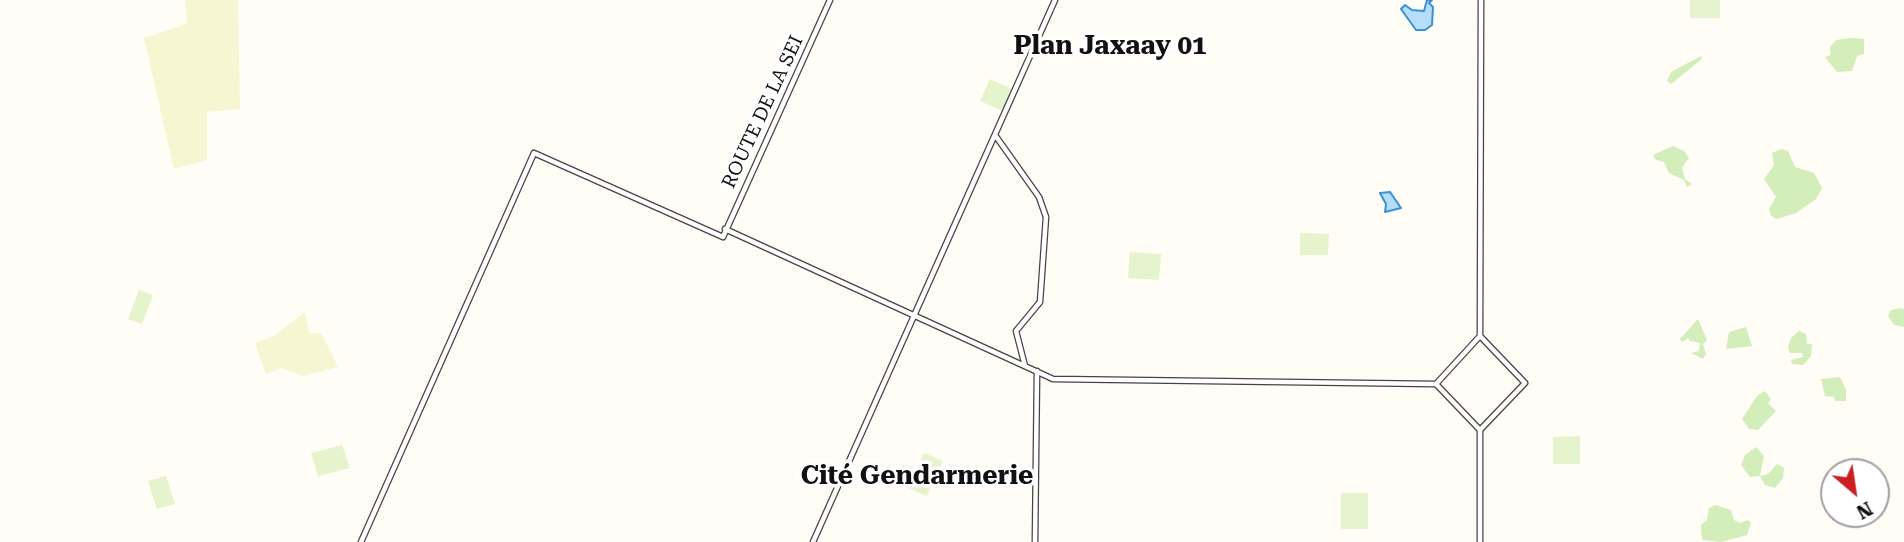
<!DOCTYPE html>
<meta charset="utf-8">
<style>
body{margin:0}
#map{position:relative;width:1904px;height:542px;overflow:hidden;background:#fffdf5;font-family:"Roboto Serif",serif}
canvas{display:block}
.north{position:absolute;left:1820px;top:458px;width:70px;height:70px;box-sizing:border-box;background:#fff;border:2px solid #a0a0a0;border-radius:50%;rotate:151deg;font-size:19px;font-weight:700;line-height:28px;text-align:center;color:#111}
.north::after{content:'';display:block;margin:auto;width:24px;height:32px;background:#cb1f22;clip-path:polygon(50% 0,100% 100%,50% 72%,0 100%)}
</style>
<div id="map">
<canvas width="1904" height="542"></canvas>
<div class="north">N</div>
</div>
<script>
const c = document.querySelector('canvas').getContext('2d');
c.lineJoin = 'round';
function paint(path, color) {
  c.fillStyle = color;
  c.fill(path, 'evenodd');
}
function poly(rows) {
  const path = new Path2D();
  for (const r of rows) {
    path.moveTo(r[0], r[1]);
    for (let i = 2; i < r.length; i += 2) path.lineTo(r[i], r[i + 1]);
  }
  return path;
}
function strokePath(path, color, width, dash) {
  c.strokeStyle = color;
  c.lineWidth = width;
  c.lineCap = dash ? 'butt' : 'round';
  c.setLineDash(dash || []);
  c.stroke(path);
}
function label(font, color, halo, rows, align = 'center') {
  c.font = font + ' "Roboto Serif",serif';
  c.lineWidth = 7;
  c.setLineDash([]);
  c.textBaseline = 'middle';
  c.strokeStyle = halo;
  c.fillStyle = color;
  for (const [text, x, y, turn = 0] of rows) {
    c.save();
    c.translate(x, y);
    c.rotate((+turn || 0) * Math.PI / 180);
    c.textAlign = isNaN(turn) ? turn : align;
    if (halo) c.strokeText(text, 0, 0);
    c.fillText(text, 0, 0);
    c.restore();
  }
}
paint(poly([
 [185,0,238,0,240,109,207,112,207,160,174,169,144,38,184,25,187,22],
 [305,312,309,333,321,333,338,367,302,376,282,368,266,374,255,343,274,336]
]), '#f7f6d2');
paint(poly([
 [1851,38,1864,39,1864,54,1857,56,1852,71,1837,72,1825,57,1831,55,1830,47,1836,40],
 [1701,56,1702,59,1671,84,1667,81,1671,72],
 [1673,146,1684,151,1689,158,1682,168,1685,179,1692,184,1687,187,1684,180,1669,173,1664,162,1656,160,1653,155],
 [1781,149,1788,151,1795,167,1814,173,1822,188,1816,199,1796,213,1777,219,1771,216,1769,209,1776,197,1764,179,1774,165,1772,153],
 [1901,308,1904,309,1904,327,1894,325,1888,316,1891,310],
 [1698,319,1707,340,1703,344,1706,354,1703,359,1691,353,1699,351,1700,343,1690,341,1688,338,1682,342,1680,339],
 [1746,327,1752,346,1726,349,1729,332],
 [1799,331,1806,334,1807,344,1812,344,1811,356,1803,365,1792,364,1791,360,1803,357,1802,353,1790,353,1788,347,1791,338],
 [1840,377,1846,390,1846,401,1835,401,1834,397,1825,396,1821,379],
 [1765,391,1771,399,1768,403,1776,411,1758,430,1749,429,1742,419,1757,396],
 [1756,447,1764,456,1760,476,1768,474,1777,464,1784,468,1783,478,1775,488,1765,485,1760,476,1750,477,1741,465,1745,455],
 [1716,505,1731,510,1734,520,1740,523,1748,520,1751,523,1747,535,1721,542,1702,540,1701,525,1707,520,1709,508]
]), '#d3edbb');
paint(poly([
 [1690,0,1720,0,1720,18,1690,18],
 [990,79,1012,89,1002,111,980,101],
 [1300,233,1329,234,1328,255,1300,255],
 [1130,252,1161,254,1159,280,1128,278],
 [139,290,153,295,142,324,128,319],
 [1580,436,1580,464,1553,464,1553,437],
 [342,445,350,468,318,476,311,453],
 [924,453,943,461,927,496,908,488],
 [166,476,175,504,157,509,148,481],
 [1341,493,1368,493,1368,529,1341,529]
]), '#e5f4cd');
const water = poly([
 [1427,0,1432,0,1429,3,1433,7,1432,25,1425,30,1416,30,1401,9,1405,5,1412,10,1424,11,1427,0],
 [1390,192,1401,208,1385,212,1386,204,1380,193,1390,192]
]);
paint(water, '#b6defa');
strokePath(water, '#3892d5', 2);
const minor = poly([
 [995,135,1039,197,1046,217,1040,302,1016,331,1025,366],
 [725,229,1053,379,1436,384],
 [1480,336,1525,383,1480,430,1480,542],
 [1480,430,1436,384,1480,336,1481,0],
 [361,542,534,153,723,237,830,0],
 [813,542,1055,0],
 [1035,542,1037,371]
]);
strokePath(minor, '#444', 7);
strokePath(minor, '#fff', 4.5);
label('19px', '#111', '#fff', [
 ["ROUTE DE LA SEI",763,112,-65]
]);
label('bold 26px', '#111', '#fff', [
 ["Plan Jaxaay 01",1110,46],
 ["Cité Gendarmerie",917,476]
]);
</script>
